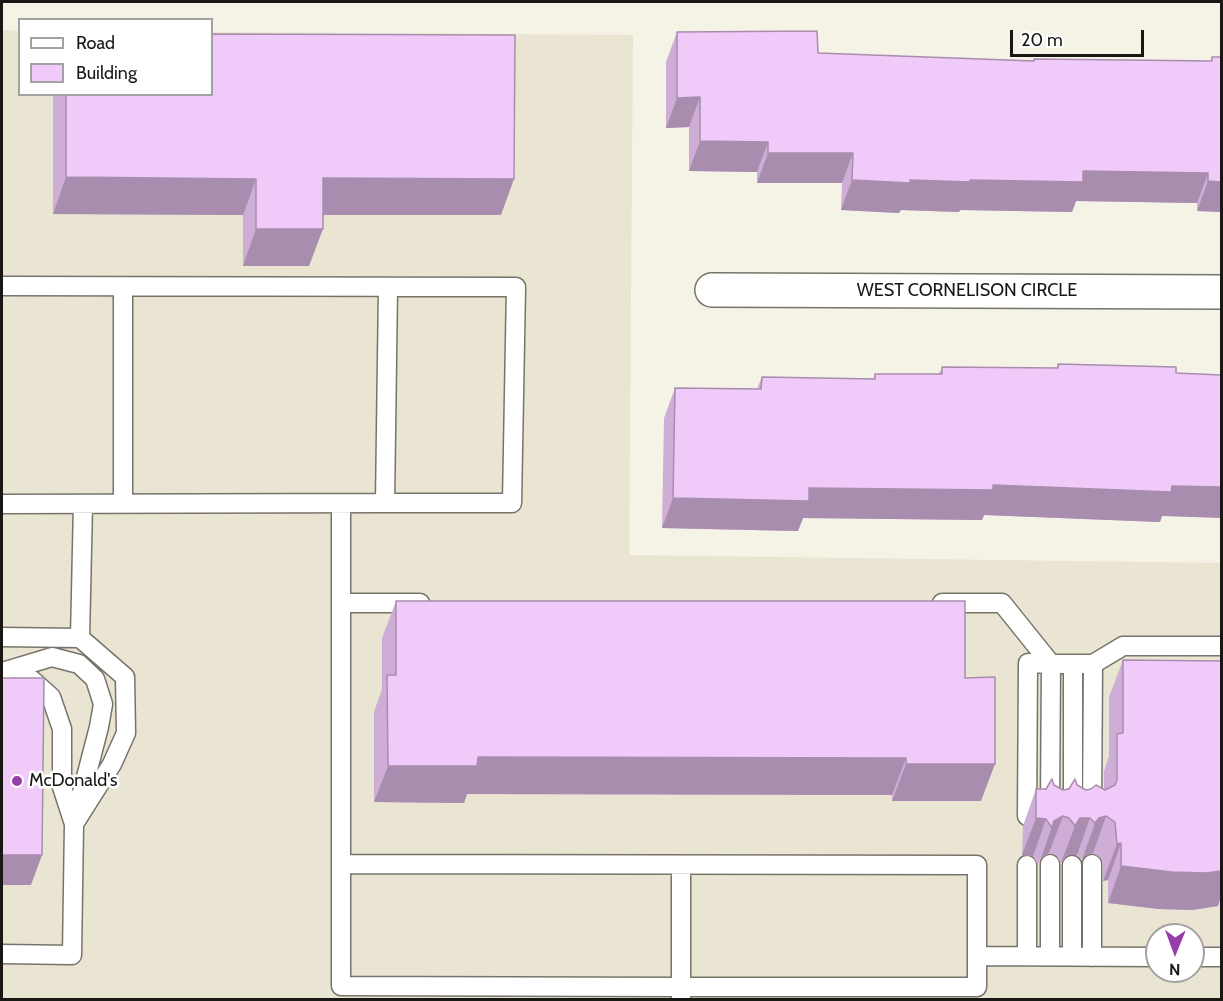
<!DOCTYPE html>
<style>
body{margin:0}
#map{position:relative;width:1223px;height:1001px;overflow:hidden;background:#f5f2e6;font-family:Cabin,sans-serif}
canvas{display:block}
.frame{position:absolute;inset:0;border:3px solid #181713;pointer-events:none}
.legend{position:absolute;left:18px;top:18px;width:195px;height:78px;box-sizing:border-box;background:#fff;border:2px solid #a3a2a1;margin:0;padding:8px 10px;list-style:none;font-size:18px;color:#181713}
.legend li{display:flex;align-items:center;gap:12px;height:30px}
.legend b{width:30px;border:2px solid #a3a2a1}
.north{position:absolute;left:1145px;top:923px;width:60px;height:60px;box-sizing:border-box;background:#fff;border:2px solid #a3a2a1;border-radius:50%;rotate:181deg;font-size:16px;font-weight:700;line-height:24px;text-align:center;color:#181713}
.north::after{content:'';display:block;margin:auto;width:21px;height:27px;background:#953da8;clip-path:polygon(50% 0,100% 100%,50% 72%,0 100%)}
.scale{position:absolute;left:1010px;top:30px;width:134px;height:27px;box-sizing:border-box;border:3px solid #181713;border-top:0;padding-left:8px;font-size:18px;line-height:21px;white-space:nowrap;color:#181713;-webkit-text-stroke:4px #fff;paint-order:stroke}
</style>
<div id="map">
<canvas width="1223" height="1001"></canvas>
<div class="frame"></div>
<ul class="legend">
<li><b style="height:8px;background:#fff"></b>Road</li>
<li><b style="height:16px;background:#f0caf9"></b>Building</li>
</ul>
<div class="north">N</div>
<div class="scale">20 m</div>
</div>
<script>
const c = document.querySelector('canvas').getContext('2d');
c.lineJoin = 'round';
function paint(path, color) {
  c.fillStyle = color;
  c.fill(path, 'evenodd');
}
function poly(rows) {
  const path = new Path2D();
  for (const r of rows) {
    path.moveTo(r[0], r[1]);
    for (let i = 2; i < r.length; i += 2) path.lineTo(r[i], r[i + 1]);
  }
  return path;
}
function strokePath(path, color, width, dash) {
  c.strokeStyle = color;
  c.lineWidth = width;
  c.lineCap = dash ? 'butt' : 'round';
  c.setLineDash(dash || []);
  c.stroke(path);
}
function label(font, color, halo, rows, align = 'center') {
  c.font = font + ' Cabin,sans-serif';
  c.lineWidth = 5;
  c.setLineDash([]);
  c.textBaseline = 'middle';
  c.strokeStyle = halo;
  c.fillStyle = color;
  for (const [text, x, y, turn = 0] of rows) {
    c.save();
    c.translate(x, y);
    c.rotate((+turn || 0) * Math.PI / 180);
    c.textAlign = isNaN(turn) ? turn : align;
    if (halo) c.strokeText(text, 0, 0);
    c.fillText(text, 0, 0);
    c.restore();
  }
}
paint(poly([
 [2,30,19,31,20,94,212,94,212,32,633,35,629,555,1221,563,1221,999,2,1000],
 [1157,935,1193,935,1193,971,1157,971]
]), '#eae5d2');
const lane = poly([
 [2,286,516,287,512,503,385,503,388,287],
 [123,503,123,287],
 [2,504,385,503],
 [341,504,341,986,681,987,681,865],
 [341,603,420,603],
 [942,603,1002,603,1051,664,1093,664,1123,646,1222,646],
 [2,637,80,638,125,677,126,733,112,764,74,824,72,955,2,954],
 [80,638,83,504],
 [2,672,52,657,79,664,95,679,103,704,99,727,78,808],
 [25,678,32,680,51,697,62,729,62,787,74,824],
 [1073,806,1073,664],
 [1092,812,1093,664],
 [1027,816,1028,663,1051,664,1050,805],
 [341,864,977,865,977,956],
 [1027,865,1027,956],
 [1050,956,1050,864],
 [1072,956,1072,865],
 [1092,957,1092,864],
 [1193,957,1222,957],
 [681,997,681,987,977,987,977,956,1157,957]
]);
const street = poly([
 [712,290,1222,292]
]);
strokePath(lane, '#76746a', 21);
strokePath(street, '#76746a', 36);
strokePath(lane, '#fff', 18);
strokePath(street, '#fff', 33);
paint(poly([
 [677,32,818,53,1033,61,1034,59,1211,61,1212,57,1221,57,1221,212,1197,211,1197,203,1076,201,1072,212,960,210,959,212,901,210,899,213,841,210,842,183,757,183,757,172,689,171,689,127,666,128,666,62],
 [53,94,212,94,501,215,323,215,309,266,243,266,243,215,53,214],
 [1058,364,1162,516,1160,522,984,515,982,520,803,518,798,531,662,528,664,418,675,388,757,389,762,377,873,379,875,374,939,374,942,367,1057,368],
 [396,601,965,678,981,801,892,801,892,795,467,794,464,803,374,802,374,712,382,689,382,638],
 [1123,660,1218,906,1192,910,1159,909,1108,903,1108,880,1103,881,1102,859,1093,853,1086,855,1082,860,1077,855,1067,855,1061,863,1056,855,1049,853,1041,858,1038,865,1033,856,1022,855,1023,826,1036,789,1046,789,1054,785,1063,790,1077,785,1086,790,1104,790,1104,771,1109,756,1109,697]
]), '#ceaed6');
paint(poly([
 [700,97,689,127,666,128,677,98],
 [700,141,768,142,757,172,689,171],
 [768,153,853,153,842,183,757,183],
 [1083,171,1208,173,1197,203,1076,201,1072,212,960,210,959,212,901,210,899,213,841,210,852,180,970,180],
 [66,177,256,179,243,215,53,214],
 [323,178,514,179,501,215,309,215],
 [1208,181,1221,182,1221,212,1197,211],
 [256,229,323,229,309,266,243,266],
 [993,485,1221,487,1221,518,1162,516,1160,522,984,515,982,520,803,518,798,531,662,528,673,498,809,488],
 [478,757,906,758,892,795,467,794,464,803,374,802,388,766],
 [906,764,995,764,981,801,892,801],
 [1063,816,1049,853,1041,858,1054,821],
 [1106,816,1093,853,1086,855,1082,860,1095,823,1099,818],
 [1036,818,1046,819,1033,856,1022,855],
 [1080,818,1090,818,1077,855,1067,855,1061,863,1075,826],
 [1121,843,1108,880,1103,881,1117,844],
 [2,855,42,855,31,885,2,885],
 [1121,866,1221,871,1221,897,1218,906,1192,910,1159,909,1108,903]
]), '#a88dae');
const building = poly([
 [817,31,818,53,1034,61,1034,59,1212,61,1212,57,1221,57,1221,182,1208,181,1208,173,1083,171,1083,182,970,180,970,182,910,180,910,183,852,180,853,153,768,153,768,142,700,141,700,97,677,98,677,32,817,31],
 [212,34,515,35,514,179,323,178,323,229,256,229,256,179,66,177,66,94,212,94,212,34],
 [1058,364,1176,367,1176,373,1221,375,1221,487,1172,486,1171,492,993,485,993,490,809,488,809,501,673,498,675,388,761,389,762,377,875,379,875,374,942,374,942,367,1058,368,1058,364],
 [396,601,965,601,965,678,995,677,995,764,906,764,906,758,478,757,477,766,388,766,387,675,396,675,396,601],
 [1123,660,1221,661,1221,871,1206,873,1172,872,1121,866,1121,843,1117,844,1115,822,1106,816,1099,818,1095,823,1090,818,1080,818,1075,826,1069,818,1063,816,1054,821,1052,828,1046,819,1036,818,1036,789,1046,789,1052,779,1054,785,1063,790,1069,789,1075,779,1077,785,1086,790,1091,789,1096,785,1105,790,1115,785,1117,780,1117,734,1123,733,1123,660],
 [2,678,44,678,42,855,2,855,2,678]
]);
paint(building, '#f0caf9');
strokePath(building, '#a88dae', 1.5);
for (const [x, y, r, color] of [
 [17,781,6,"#953da8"]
]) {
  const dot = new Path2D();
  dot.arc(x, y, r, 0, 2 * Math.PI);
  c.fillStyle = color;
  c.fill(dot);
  strokePath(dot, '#fff', 2);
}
label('18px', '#181713', '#fff', [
 ["WEST CORNELISON CIRCLE",967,291]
]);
label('18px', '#181713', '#fff', [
 ["McDonald's",29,781]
], 'left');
</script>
